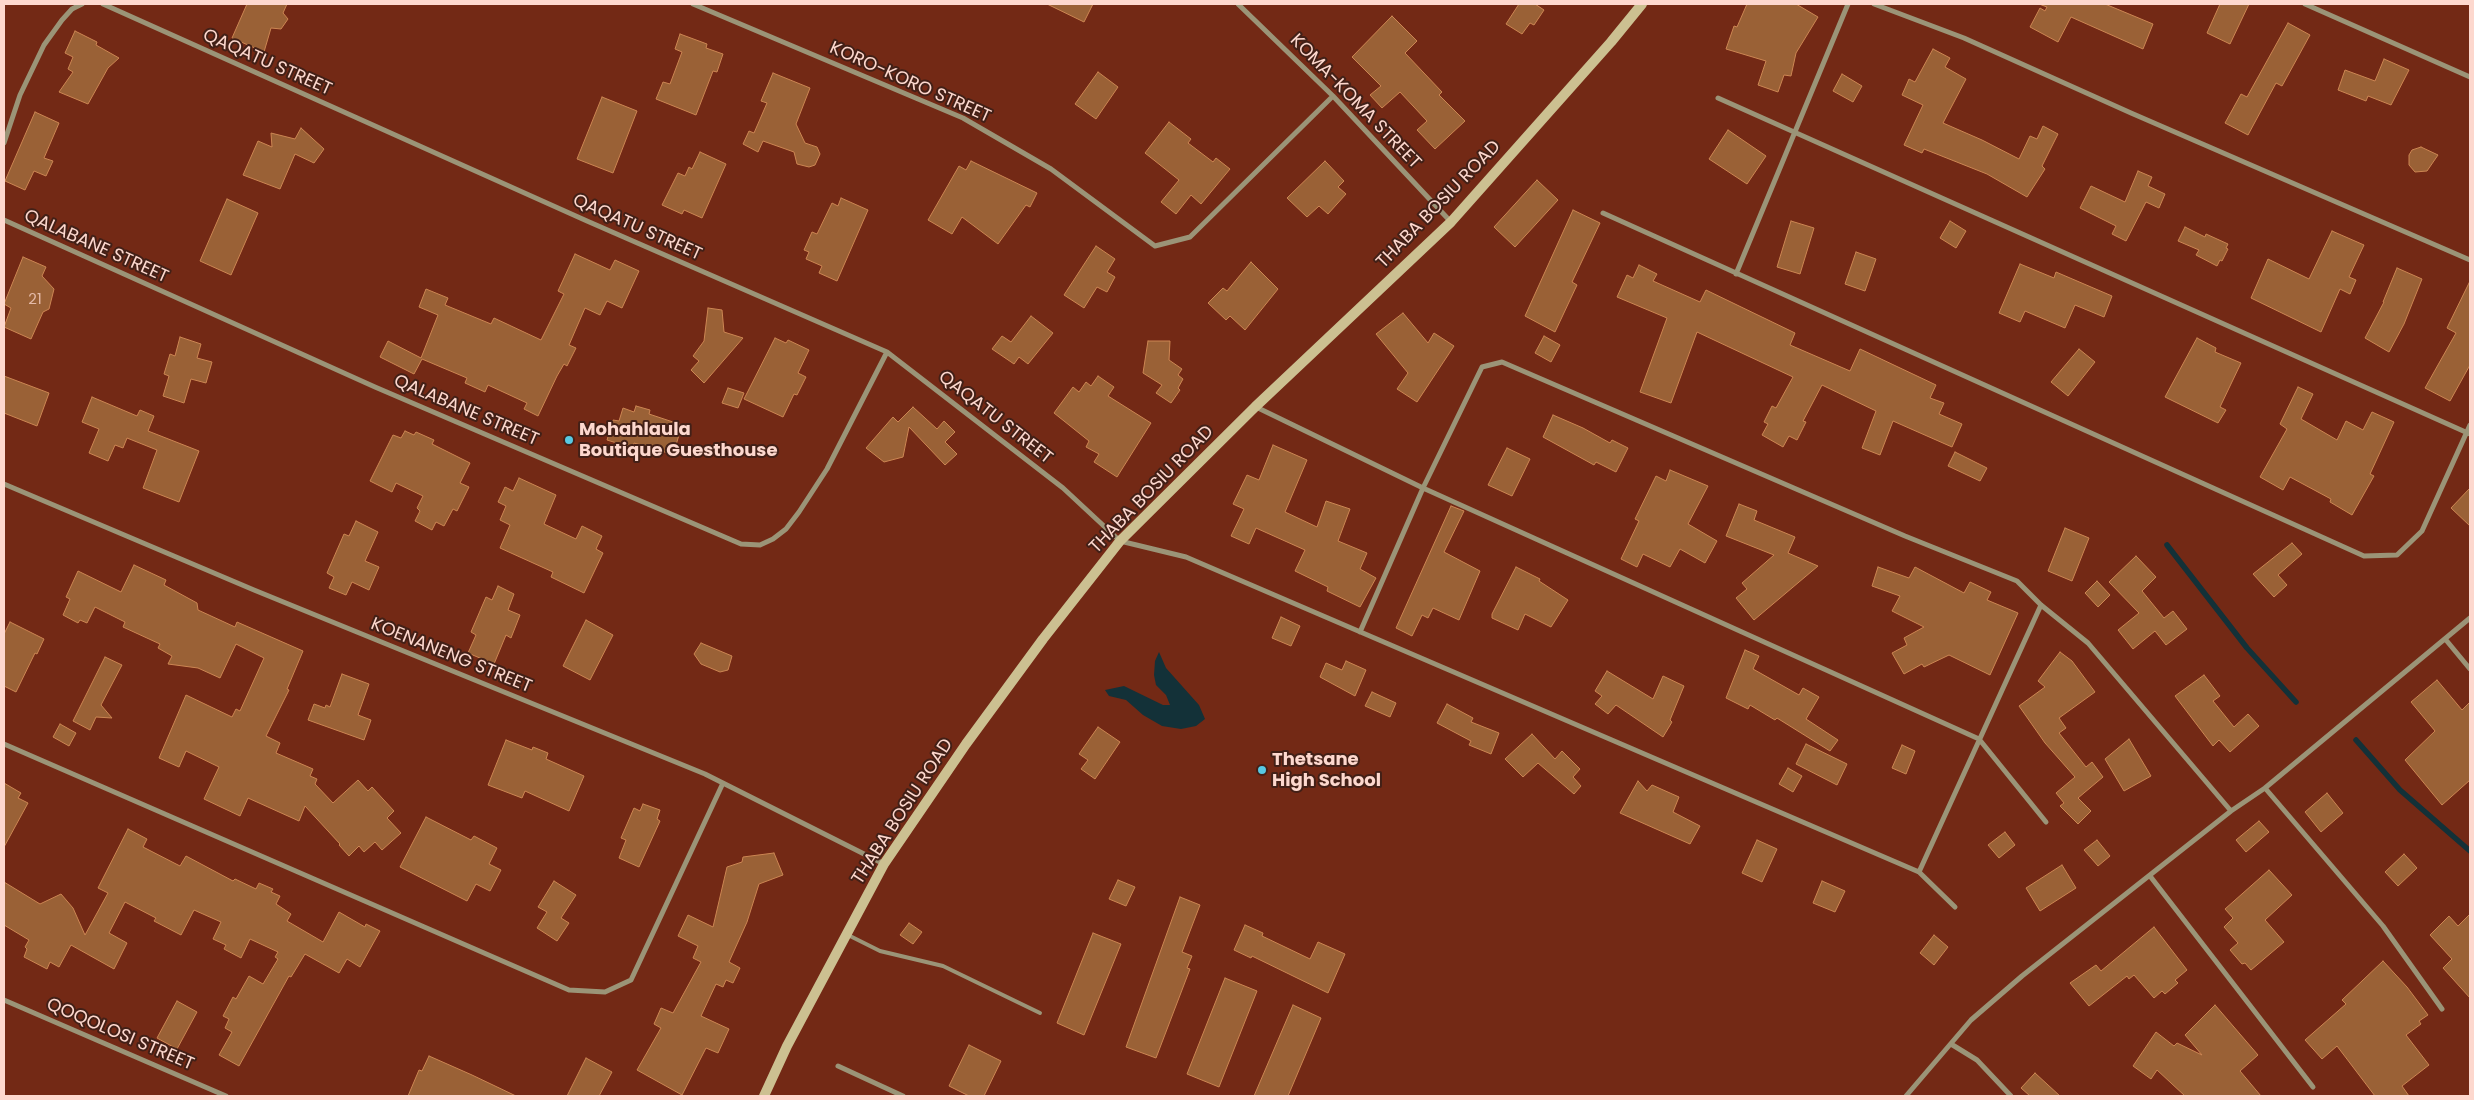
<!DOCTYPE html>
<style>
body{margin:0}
#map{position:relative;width:2474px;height:1100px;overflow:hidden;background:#732915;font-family:Poppins,sans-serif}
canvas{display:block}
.frame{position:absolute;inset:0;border:5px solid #fdd8ce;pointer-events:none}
</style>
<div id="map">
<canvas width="2474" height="1100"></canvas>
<div class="frame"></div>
</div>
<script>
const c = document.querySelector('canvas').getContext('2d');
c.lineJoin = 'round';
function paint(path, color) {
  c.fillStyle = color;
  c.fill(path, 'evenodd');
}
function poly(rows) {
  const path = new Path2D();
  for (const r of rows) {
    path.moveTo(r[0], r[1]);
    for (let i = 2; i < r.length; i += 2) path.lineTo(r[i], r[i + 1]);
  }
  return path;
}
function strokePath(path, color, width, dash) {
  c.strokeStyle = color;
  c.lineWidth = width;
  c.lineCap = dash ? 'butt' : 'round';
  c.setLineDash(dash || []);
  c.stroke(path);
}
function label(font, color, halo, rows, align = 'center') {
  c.font = font + ' Poppins,sans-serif';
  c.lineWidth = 4;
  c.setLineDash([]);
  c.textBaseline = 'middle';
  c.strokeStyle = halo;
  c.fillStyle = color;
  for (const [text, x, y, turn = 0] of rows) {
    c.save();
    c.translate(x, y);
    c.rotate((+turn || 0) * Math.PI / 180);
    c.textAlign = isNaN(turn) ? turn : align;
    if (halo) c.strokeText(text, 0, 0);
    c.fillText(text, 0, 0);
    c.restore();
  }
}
paint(poly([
 [1159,652,1166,668,1199,705,1205,719,1196,726,1181,729,1162,726,1143,715,1126,700,1109,696,1105,690,1124,686,1163,705,1170,705,1166,695,1156,685,1154,675,1155,661]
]), '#133138');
strokePath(poly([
 [2167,545,2247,648,2296,702],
 [2356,740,2400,790,2470,851]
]), '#133138', 5.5);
const building = poly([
 [247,4,287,4,283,13,288,19,281,29,271,28,264,52,232,38,247,4],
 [1047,4,1093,4,1084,22,1047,4],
 [1519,4,1535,4,1544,10,1534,25,1530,23,1522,34,1506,24,1519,4],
 [1747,4,1796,4,1818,17,1796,53,1791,76,1784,75,1778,92,1758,85,1766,61,1726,49,1734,26,1737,27,1747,4],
 [2039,4,2105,4,2153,24,2143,49,2071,17,2058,42,2030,27,2040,8,2045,11,2047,7,2039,4],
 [2220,4,2249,4,2230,44,2207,33,2220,4],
 [1392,16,1417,41,1405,53,1442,92,1439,95,1465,121,1435,149,1417,130,1427,121,1400,92,1382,108,1370,95,1381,86,1352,57,1392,16],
 [2288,23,2310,35,2282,86,2276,83,2248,135,2225,123,2241,94,2247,97,2288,23],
 [75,31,97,42,96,45,119,58,108,68,88,104,59,92,73,72,68,69,73,57,65,53,75,31],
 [680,34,707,44,706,48,723,54,717,72,713,71,696,115,656,99,663,82,670,84,682,52,675,49,680,34],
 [1933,49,1950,58,1945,67,1966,79,1943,123,1982,140,2019,159,2030,136,2037,139,2043,126,2058,134,2042,166,2045,169,2027,197,1987,174,1924,149,1922,153,1904,145,1923,105,1902,95,1909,79,1915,82,1933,49],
 [2384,59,2409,70,2391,105,2368,96,2366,101,2338,90,2345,70,2375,81,2384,59],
 [1098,72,1118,87,1096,119,1075,104,1098,72],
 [773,73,810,88,796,124,805,143,817,147,820,154,815,165,809,167,797,164,794,152,763,141,758,152,743,144,749,131,754,133,767,103,761,101,773,73],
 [1842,74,1862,86,1853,102,1833,91,1842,74],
 [602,97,637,111,613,173,577,159,602,97],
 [35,112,59,123,44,158,53,161,46,176,34,171,25,190,5,181,35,112],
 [1169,122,1191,139,1188,143,1213,162,1216,158,1230,169,1201,204,1191,195,1176,214,1161,202,1179,180,1145,153,1169,122],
 [301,128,324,149,314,163,295,154,280,189,243,175,258,141,272,147,271,133,295,139,301,128],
 [1728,130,1766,156,1747,184,1709,159,1728,130],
 [2421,147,2438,155,2427,171,2415,172,2409,165,2409,155,2412,150,2421,147],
 [700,152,726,164,702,218,684,210,682,214,662,205,678,173,685,176,689,167,692,169,700,152],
 [971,161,1037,193,1030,207,1026,205,998,244,962,217,952,234,928,220,959,166,966,170,971,161],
 [1325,161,1344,181,1338,187,1346,194,1328,214,1319,206,1307,217,1287,198,1325,161],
 [2138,171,2152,177,2148,186,2165,194,2159,208,2146,202,2126,241,2112,234,2116,226,2080,208,2091,186,2125,202,2138,171],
 [1537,180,1558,200,1515,247,1494,227,1537,180],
 [841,198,868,210,837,281,819,273,822,266,806,259,809,252,804,250,812,232,817,234,832,203,838,206,841,198],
 [227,199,258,213,231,275,200,261,227,199],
 [1573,210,1600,223,1572,282,1577,285,1555,332,1525,316,1573,210],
 [1791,221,1814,228,1800,274,1777,267,1791,221],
 [1950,221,1966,231,1956,248,1940,238,1950,221],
 [2185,227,2205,237,2206,234,2228,244,2226,248,2228,249,2222,261,2220,260,2217,266,2196,255,2199,250,2178,241,2185,227],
 [2332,231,2364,245,2349,277,2356,280,2350,294,2340,289,2321,332,2251,298,2268,259,2309,279,2332,231],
 [1096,246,1115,259,1107,272,1115,277,1107,292,1097,287,1084,308,1064,295,1096,246],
 [1856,252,1876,259,1865,291,1845,284,1856,252],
 [575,254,610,270,615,260,639,271,622,308,607,301,600,315,585,308,569,345,576,348,567,366,564,364,557,376,538,416,524,409,527,403,488,385,485,392,465,383,467,378,422,359,414,374,380,357,388,341,421,358,438,315,419,307,426,289,448,298,445,305,491,324,494,318,541,340,564,294,558,291,575,254],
 [23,257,46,267,42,276,54,289,49,309,43,312,31,339,4,327,11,308,4,304,23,257],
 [1251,262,1278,289,1245,330,1230,316,1226,320,1208,303,1223,288,1227,291,1251,262],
 [2020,264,2054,278,2056,272,2112,296,2104,317,2075,305,2065,328,2025,311,2020,322,1999,313,2020,264],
 [1639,265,1657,274,1653,281,1700,302,1706,290,1795,333,1790,345,1850,371,1860,349,1936,385,1930,398,1944,403,1939,414,1962,424,1952,447,1893,421,1880,455,1862,448,1876,411,1822,385,1803,421,1806,422,1797,440,1789,436,1783,447,1762,435,1768,424,1764,422,1772,406,1776,408,1793,377,1697,332,1671,403,1640,392,1667,318,1617,297,1627,275,1633,278,1639,265],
 [2397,268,2422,279,2404,324,2389,352,2365,338,2384,302,2383,302,2397,268],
 [2470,281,2470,365,2450,401,2425,388,2456,333,2447,328,2470,281],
 [708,308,722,310,724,332,743,338,704,383,691,370,699,361,693,356,704,341,708,308],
 [1403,313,1428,343,1434,333,1454,346,1417,402,1397,389,1408,373,1376,334,1403,313],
 [1031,316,1053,333,1028,364,1019,357,1014,364,992,349,1002,336,1011,342,1031,316],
 [1544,336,1560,345,1551,362,1535,353,1544,336],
 [180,337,201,344,197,358,212,362,206,383,191,379,184,403,163,396,169,376,164,374,170,354,175,356,180,337],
 [775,338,786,343,788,340,809,350,798,373,806,377,797,395,794,394,783,417,744,399,775,338],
 [2197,338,2216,348,2215,352,2241,363,2220,407,2226,410,2218,423,2165,397,2197,338],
 [1148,341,1170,341,1169,360,1182,369,1178,375,1183,379,1178,388,1180,390,1171,403,1156,393,1162,385,1143,373,1148,341],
 [2079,349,2095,362,2068,396,2051,382,2079,349],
 [4,376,49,393,37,426,4,413,4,376],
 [1098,376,1114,387,1108,396,1151,423,1117,477,1094,462,1099,454,1086,447,1089,441,1054,413,1073,387,1079,392,1086,382,1091,386,1098,376],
 [2298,387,2313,394,2301,419,2337,440,2346,421,2363,430,2372,412,2394,422,2370,474,2374,476,2352,515,2330,502,2331,499,2290,477,2283,490,2260,477,2287,429,2280,424,2298,387],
 [728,388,744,393,738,408,722,403,728,388],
 [92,397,137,416,140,410,154,416,148,431,199,451,179,502,143,488,157,450,127,438,123,448,115,445,108,461,89,453,99,429,82,422,92,397],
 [636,406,650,410,649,414,682,425,676,445,671,444,668,453,634,443,633,448,607,440,613,420,619,421,623,408,634,412,636,406],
 [913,407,937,429,944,421,955,432,945,442,957,454,945,465,909,427,903,457,884,462,866,448,893,417,898,422,913,407],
 [1553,415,1583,428,1610,443,1612,440,1628,448,1616,472,1596,462,1594,465,1543,437,1553,415],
 [405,431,414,435,416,432,434,440,432,444,470,463,460,483,469,487,457,511,453,509,444,526,436,522,432,530,415,521,420,511,417,508,423,496,396,483,392,492,370,481,393,435,401,438,405,431],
 [1273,445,1307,460,1285,512,1317,527,1326,501,1350,509,1338,541,1367,553,1360,569,1376,578,1360,607,1327,591,1328,587,1295,571,1305,550,1256,528,1249,544,1231,536,1244,509,1233,504,1247,475,1259,480,1273,445],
 [1507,448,1530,459,1512,496,1488,485,1507,448],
 [1955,452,1987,468,1980,481,1948,466,1955,452],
 [1670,470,1708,486,1688,524,1717,541,1705,563,1680,549,1670,567,1643,554,1637,567,1621,559,1639,521,1635,519,1656,476,1666,481,1670,470],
 [519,478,556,495,544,524,576,539,582,526,602,536,596,549,603,553,584,593,551,577,553,572,500,548,510,525,500,520,506,506,498,502,505,487,513,491,519,478],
 [2470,488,2470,526,2451,508,2470,488],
 [1739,504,1757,511,1754,520,1795,537,1788,553,1818,566,1754,620,1736,598,1747,589,1742,583,1774,555,1726,536,1739,504],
 [1451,506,1464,511,1444,552,1480,571,1459,620,1433,608,1428,618,1422,615,1412,636,1396,628,1451,506],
 [356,521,378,532,365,561,379,567,369,590,352,582,346,595,329,588,334,577,327,573,344,534,349,536,356,521],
 [2065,528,2089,538,2072,581,2048,571,2065,528],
 [2292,543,2302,554,2278,575,2287,585,2274,597,2253,574,2292,543],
 [2136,556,2156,577,2142,591,2164,618,2173,611,2187,629,2166,645,2155,631,2133,649,2118,630,2139,613,2109,582,2136,556],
 [134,565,166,580,164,585,197,603,198,610,235,627,237,622,303,651,287,689,289,690,266,736,280,743,276,753,313,769,310,776,317,779,315,784,333,803,358,780,368,791,372,787,394,811,387,818,401,833,382,850,375,842,364,852,359,846,349,856,339,845,340,844,305,806,299,821,248,798,240,816,204,799,219,767,186,751,179,767,159,758,186,695,232,717,236,709,240,711,264,658,236,644,220,678,198,668,168,664,172,656,158,648,160,644,123,627,125,622,95,607,87,623,80,620,78,623,63,615,70,599,66,597,78,571,121,592,134,565],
 [1516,567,1540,579,1539,581,1568,600,1551,627,1525,614,1518,630,1492,618,1492,614,1516,567],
 [1878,567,1909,578,1915,567,1964,593,1970,582,1991,592,1987,600,2018,613,1990,675,1949,655,1924,667,1922,664,1904,674,1892,653,1907,645,1904,638,1924,627,1892,611,1900,596,1872,586,1878,567],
 [2097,581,2110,595,2098,607,2085,593,2097,581],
 [498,586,514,594,508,610,520,615,511,638,506,635,494,664,468,653,476,635,471,632,486,597,492,600,498,586],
 [1281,617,1300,626,1291,646,1272,638,1281,617],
 [586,620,613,635,590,680,563,666,586,620],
 [10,622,44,639,37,654,35,653,16,692,4,686,4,634,10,622],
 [701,643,732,656,728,670,720,672,701,664,694,654,701,643],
 [1745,650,1759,656,1753,669,1799,695,1803,688,1819,697,1806,719,1838,740,1830,751,1777,718,1775,720,1750,705,1748,709,1726,698,1745,650],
 [2060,652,2072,661,2095,692,2059,718,2066,728,2059,733,2086,767,2092,762,2103,777,2078,798,2091,811,2078,824,2060,806,2064,803,2056,793,2075,777,2045,743,2019,706,2045,687,2038,681,2060,652],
 [105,657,122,665,101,705,112,718,96,717,90,730,73,721,105,657],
 [1346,661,1366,670,1355,696,1320,677,1326,663,1342,670,1346,661],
 [1607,671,1653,699,1663,676,1684,686,1670,720,1672,722,1663,737,1616,705,1608,714,1595,704,1602,696,1595,691,1607,671],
 [342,674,369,684,358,715,371,720,364,740,308,720,314,704,325,708,326,705,330,707,342,674],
 [2204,675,2220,696,2213,701,2234,727,2248,714,2259,726,2230,752,2219,740,2213,746,2175,696,2204,675],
 [2437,680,2462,710,2470,702,2470,780,2442,805,2405,760,2435,731,2411,702,2437,680],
 [1372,692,1396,703,1390,717,1365,706,1372,692],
 [1447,704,1473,718,1471,722,1499,733,1491,754,1469,745,1471,741,1437,723,1447,704],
 [60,724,76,733,69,746,53,737,60,724],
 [1098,727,1120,742,1095,779,1081,769,1088,760,1079,754,1098,727],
 [1532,734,1555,759,1562,751,1580,769,1573,777,1581,786,1574,794,1538,763,1523,777,1505,759,1532,734],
 [2129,739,2151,776,2124,791,2105,759,2129,739],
 [506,740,532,750,533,747,548,753,546,759,584,776,569,811,525,791,522,798,488,785,506,740],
 [1806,744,1847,764,1837,785,1796,764,1806,744],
 [1902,745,1915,751,1906,774,1892,768,1902,745],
 [1788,768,1802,776,1793,792,1779,784,1788,768],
 [1638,781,1647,791,1652,785,1679,797,1673,812,1700,826,1690,844,1620,813,1638,781],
 [4,783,21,793,18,798,28,803,4,847,4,783],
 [2327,793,2343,813,2321,832,2305,812,2327,793],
 [643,804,660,810,657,819,660,821,639,867,619,858,626,840,621,838,634,808,640,811,643,804],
 [426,817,471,840,474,836,497,848,489,864,501,870,490,891,476,884,467,901,400,867,426,817],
 [2259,821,2269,832,2246,852,2236,840,2259,821],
 [128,829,147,839,143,847,180,866,186,856,233,881,235,879,256,889,259,883,273,889,271,892,280,896,276,904,291,914,287,921,323,942,339,912,365,927,366,924,380,931,360,967,347,959,339,973,305,954,291,977,289,976,239,1066,219,1055,232,1032,225,1028,229,1019,223,1016,233,997,236,999,249,976,263,984,278,959,275,957,278,952,250,939,241,958,224,949,226,945,213,939,221,922,194,910,181,935,154,921,156,918,125,902,109,933,127,943,114,969,71,945,59,967,50,962,47,969,24,957,27,949,25,947,29,940,4,925,4,882,40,904,61,894,73,908,85,935,108,893,98,888,128,829],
 [2005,832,2015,845,1999,858,1988,845,2005,832],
 [1757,840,1777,849,1762,882,1742,873,1757,840],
 [2097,840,2110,856,2098,866,2084,850,2097,840],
 [774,853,783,875,759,884,747,922,729,962,740,968,733,983,726,980,723,987,716,984,701,1016,729,1029,718,1053,706,1048,682,1095,637,1070,661,1028,654,1024,661,1008,673,1013,701,962,693,958,698,946,678,936,688,915,713,927,727,867,742,862,743,857,774,853],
 [2404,854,2417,868,2398,886,2385,872,2404,854],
 [2062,865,2076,888,2040,911,2026,888,2062,865],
 [2269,870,2292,895,2265,920,2284,942,2251,970,2245,963,2242,964,2230,950,2238,943,2224,927,2233,918,2225,909,2269,870],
 [1118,880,1135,887,1126,906,1109,899,1118,880],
 [554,881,576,895,561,918,569,923,557,941,537,928,547,912,538,907,554,881],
 [1822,881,1845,891,1835,912,1813,903,1822,881],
 [1180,897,1200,905,1182,952,1192,956,1187,968,1190,969,1156,1058,1126,1047,1180,897],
 [2470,914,2470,998,2443,968,2452,959,2430,935,2449,916,2458,926,2470,914],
 [909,923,922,932,913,944,900,935,909,923],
 [1245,925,1263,933,1262,936,1310,959,1318,942,1345,954,1328,993,1252,956,1251,958,1234,950,1245,925],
 [2154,927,2187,970,2175,980,2178,983,2165,994,2162,991,2154,998,2134,975,2129,979,2127,976,2089,1006,2070,983,2096,965,2101,971,2154,927],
 [1093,933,1121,944,1084,1035,1057,1023,1093,933],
 [1934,935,1948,947,1934,965,1920,953,1934,935],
 [2383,961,2407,987,2428,1015,2419,1021,2421,1024,2406,1035,2429,1065,2402,1086,2409,1096,2375,1096,2337,1046,2322,1059,2305,1040,2346,1004,2342,1000,2383,961],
 [1225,978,1257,991,1219,1087,1187,1074,1225,978],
 [177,1001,197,1012,177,1049,157,1038,177,1001],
 [1293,1005,1321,1018,1288,1096,1254,1096,1293,1005],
 [2215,1005,2258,1055,2240,1071,2261,1096,2185,1096,2157,1070,2151,1079,2133,1066,2156,1032,2174,1046,2177,1043,2202,1055,2185,1035,2215,1005],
 [969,1045,1001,1061,984,1096,969,1096,949,1086,969,1045],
 [429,1056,472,1075,516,1096,408,1096,419,1070,422,1071,429,1056],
 [586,1058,612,1072,599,1096,567,1096,586,1058],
 [2035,1073,2060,1096,2030,1096,2021,1088,2035,1073]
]);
paint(building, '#9a6136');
strokePath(building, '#cc8653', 1);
strokePath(poly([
 [848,935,880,951,943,966,1040,1013]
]), '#9b9477', 4);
strokePath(poly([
 [103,4,587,221,887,352,1063,488,1120,541,1186,557,1919,872,1955,907],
 [693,4,963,118,1051,169,1155,246,1190,237,1333,96],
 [1238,4,1333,96,1451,222],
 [1874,4,1964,38,2131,113,2470,260],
 [2305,4,2470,77],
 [1718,98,2470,434],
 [4,143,20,95,44,45,62,20,72,9,82,4],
 [1603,213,2364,556,2397,555,2422,531,2470,425],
 [4,220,375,387,741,544,760,545,773,539,786,529,799,512,827,469,887,352],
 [1736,274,1848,4],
 [1256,407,1423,488,1979,739,2046,822],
 [4,484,254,590,705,774,884,864],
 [1360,632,1423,488,1482,367,1502,362,1905,536,2017,581,2041,605,2088,643,2231,811],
 [2446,640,2470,669],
 [4,744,569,990,605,992,631,980,723,783],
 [2265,788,2383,926,2442,1009],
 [1919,872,2041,605],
 [2150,876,2313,1087],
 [4,1000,226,1096],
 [1951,1044,1977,1060,2011,1096],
 [838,1066,903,1096],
 [1906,1096,1971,1020,2022,976,2231,811,2265,788,2470,618]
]), '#9b9477', 5);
strokePath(poly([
 [764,1096,787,1046,884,864,966,744,1043,639,1120,541,1255,407,1451,222,1611,42,1642,4]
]), '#ccc091', 10);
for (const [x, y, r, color] of [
 [569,440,5,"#58c9e3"],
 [1262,770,5,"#58c9e3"]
]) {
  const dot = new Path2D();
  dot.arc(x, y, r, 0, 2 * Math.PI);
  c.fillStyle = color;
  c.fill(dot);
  strokePath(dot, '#422017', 2);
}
label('15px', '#e4baa8', null, [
 ["21",35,300]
]);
label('18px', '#fdd8ce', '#422017', [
 ["QAQATU STREET",267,63,24],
 ["KORO-KORO STREET",910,83,24],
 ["KOMA-KOMA STREET",1355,102,46],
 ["THABA BOSIU ROAD",1439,205,-46],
 ["QAQATU STREET",637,228,24],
 ["QALABANE STREET",96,247,24],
 ["QALABANE STREET",466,411,23],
 ["QAQATU STREET",995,418,38],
 ["THABA BOSIU ROAD",1152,490,-46],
 ["KOENANENG STREET",451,656,22],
 ["THABA BOSIU ROAD",903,812,-57],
 ["QOQOLOSI STREET",120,1035,23]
]);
label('bold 18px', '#fdd8ce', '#422017', [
 ["Mohahlaula",579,430],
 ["Boutique Guesthouse",579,451],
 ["Thetsane",1272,760],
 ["High School",1272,781]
], 'left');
</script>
